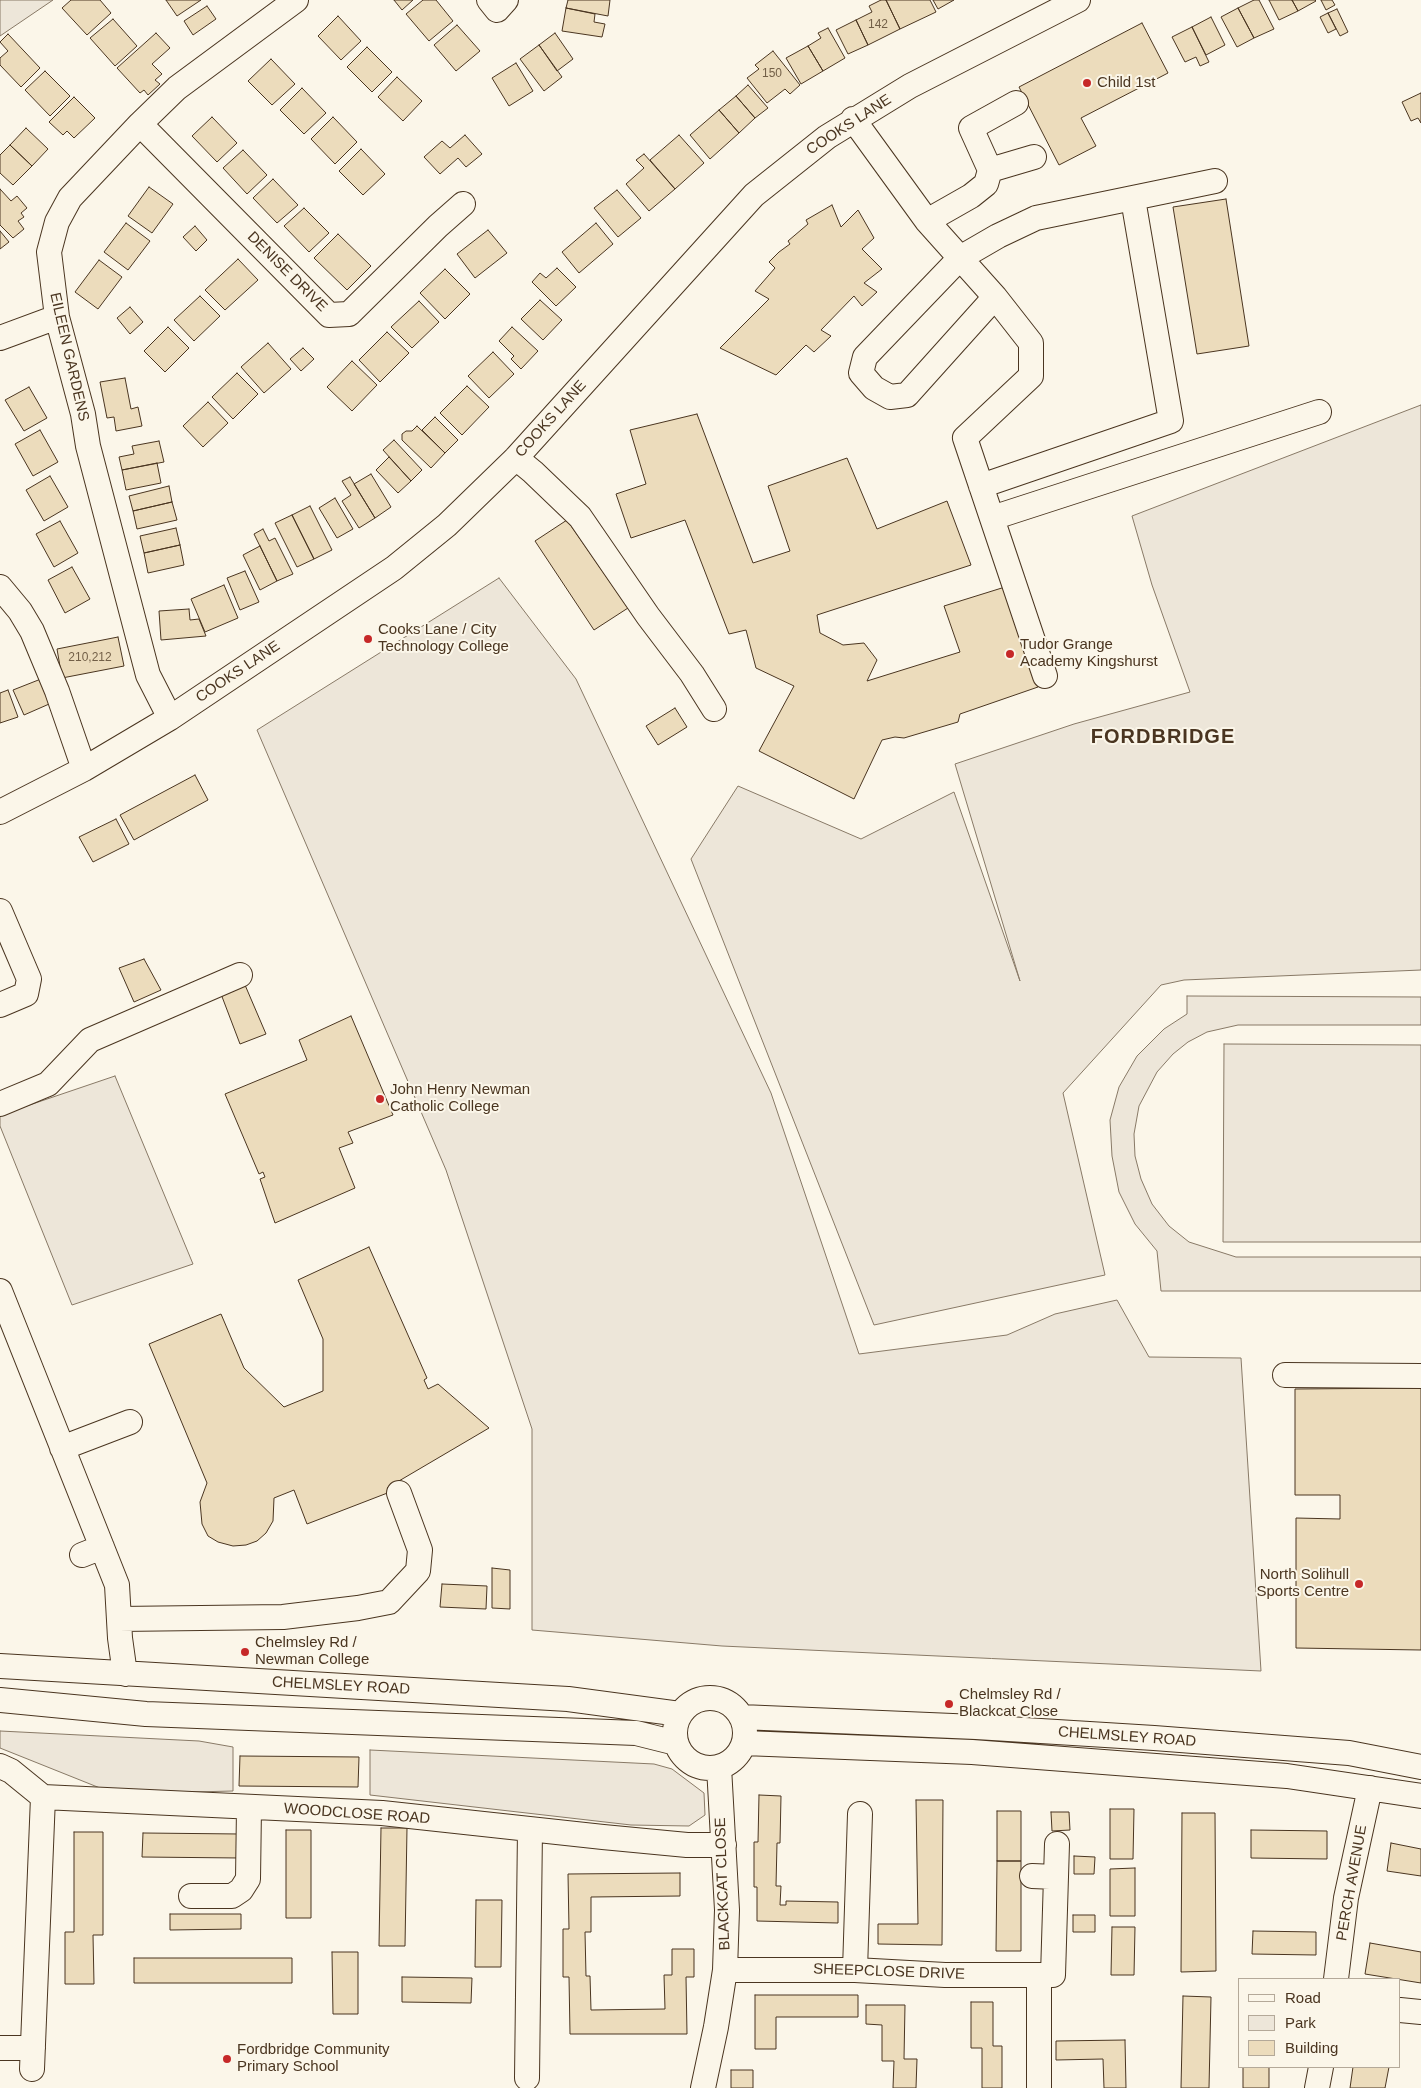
<!DOCTYPE html>
<style>
body{margin:0}
#map{position:relative;width:1421px;height:2088px;overflow:hidden;background:#fbf6e9;font-family:Arial,sans-serif}
canvas{display:block}
.legend{position:absolute;left:1238px;top:1978px;width:162px;height:90px;box-sizing:border-box;background:#fbf6e9;border:1px solid #b4a999;margin:0;padding:6px 9px;list-style:none;font-size:15px;color:#4a3520}
.legend li{display:flex;align-items:center;gap:10px;height:25px}
.legend b{width:25px;border:1px solid #b4a999}
</style>
<div id="map">
<canvas width="1421" height="2088"></canvas>
<ul class="legend">
<li><b style="height:6px;background:#fbf6e9"></b>Road</li>
<li><b style="height:14px;background:#ede6d9"></b>Park</li>
<li><b style="height:14px;background:#ecdcbc"></b>Building</li>
</ul>
</div>
<script>
const c = document.querySelector('canvas').getContext('2d');
c.lineJoin = 'round';
function paint(path, color) {
  c.fillStyle = color;
  c.fill(path, 'evenodd');
}
function poly(rows) {
  const path = new Path2D();
  for (const r of rows) {
    if (r.length === 3) {
      path.moveTo(r[0] + r[2], r[1]);
      path.arc(r[0], r[1], r[2], 0, 2 * Math.PI);
      continue;
    }
    path.moveTo(r[0], r[1]);
    for (let i = 2; i < r.length; i += 2) path.lineTo(r[i], r[i + 1]);
  }
  return path;
}
function strokePath(path, color, width, dash) {
  c.strokeStyle = color;
  c.lineWidth = width;
  c.lineCap = dash ? 'butt' : 'round';
  c.setLineDash(dash || []);
  c.stroke(path);
}
function label(font, color, halo, rows, align = 'center') {
  c.font = font + ' Arial,sans-serif';
  c.lineWidth = 4;
  c.setLineDash([]);
  c.textBaseline = 'middle';
  c.strokeStyle = halo;
  c.fillStyle = color;
  for (const [text, x, y, turn = 0] of rows) {
    c.save();
    c.translate(x, y);
    c.rotate((+turn || 0) * Math.PI / 180);
    c.textAlign = isNaN(turn) ? turn : align;
    if (halo) c.strokeText(text, 0, 0);
    c.fillText(text, 0, 0);
    c.restore();
  }
}
const green = poly([
 [0,0,53,0,0,36,0,0],
 [1421,405,1421,970,1184,980,1161,985,1063,1093,1105,1275,874,1325,691,859,738,786,861,839,954,792,1020,981,955,764,1074,724,1190,692,1152,585,1132,516,1421,405],
 [499,578,576,679,771,1093,859,1354,1007,1335,1055,1314,1117,1300,1149,1357,1241,1358,1261,1671,722,1646,532,1630,532,1429,446,1170,257,730,499,578],
 [1187,996,1421,997,1421,1025,1238,1025,1207,1032,1188,1042,1173,1054,1157,1072,1139,1106,1134,1134,1135,1156,1141,1179,1152,1204,1169,1226,1189,1242,1236,1257,1421,1257,1421,1291,1161,1291,1157,1251,1135,1224,1119,1192,1112,1156,1110,1120,1119,1087,1137,1056,1164,1029,1187,1014,1187,996],
 [1224,1044,1421,1045,1421,1242,1223,1242,1224,1044],
 [115,1076,193,1264,72,1305,0,1126,0,1115,115,1076],
 [0,1731,199,1741,233,1747,233,1791,154,1793,100,1788,0,1748,0,1731],
 [370,1750,654,1764,672,1769,704,1793,705,1815,689,1826,631,1825,370,1795,370,1750]
]);
paint(green, '#ede6d9');
strokePath(green, '#887966', 1);
const building = poly([
 [71,0,100,0,111,13,87,35,62,8,71,0],
 [166,0,201,0,177,16,166,0],
 [394,0,413,0,402,10,394,0],
 [423,0,436,0,453,21,429,41,406,14,423,0],
 [568,0,610,0,608,16,566,8,568,0],
 [881,0,886,0,900,29,868,45,856,20,872,12,869,6,881,0],
 [886,0,930,0,936,12,900,29,886,0],
 [933,0,954,0,938,9,933,0],
 [1254,0,1259,0,1274,29,1254,38,1238,8,1254,0],
 [1269,0,1292,0,1298,11,1279,20,1269,0],
 [1292,0,1315,0,1316,1,1298,11,1292,0],
 [1321,0,1332,0,1335,5,1326,10,1321,0],
 [207,6,216,19,193,35,184,21,207,6],
 [566,8,595,14,594,22,605,24,602,37,562,31,566,8],
 [1238,8,1254,38,1237,47,1221,17,1238,8],
 [1337,9,1348,32,1340,36,1328,13,1337,9],
 [1328,13,1336,29,1328,33,1320,17,1328,13],
 [338,16,361,41,341,60,318,36,338,16],
 [1211,17,1225,45,1206,55,1192,27,1211,17],
 [113,19,137,46,115,66,90,38,113,19],
 [856,20,868,45,848,54,836,30,856,20],
 [1142,23,1168,73,1081,118,1096,146,1059,165,1019,87,1142,23],
 [457,25,480,51,456,71,434,45,457,25],
 [1192,27,1209,62,1200,66,1196,57,1185,62,1172,37,1192,27],
 [828,28,845,58,823,71,808,46,821,38,818,33,828,28],
 [156,33,170,48,152,64,162,74,155,80,160,84,148,95,144,90,140,93,117,68,156,33],
 [555,33,573,59,557,71,539,45,555,33],
 [8,34,40,68,21,87,0,65,0,58,8,51,0,42,8,34],
 [539,45,562,77,544,91,520,59,539,45],
 [808,46,823,71,801,84,786,58,808,46],
 [367,47,392,72,372,92,347,67,367,47],
 [773,51,800,85,790,94,785,89,767,103,747,78,759,69,755,65,773,51],
 [271,59,295,84,272,105,248,81,271,59],
 [516,63,533,91,509,106,492,78,516,63],
 [45,71,70,96,50,116,25,90,45,71],
 [397,77,422,101,403,121,378,97,397,77],
 [748,85,768,108,755,118,736,96,748,85],
 [302,88,326,113,304,134,280,110,302,88],
 [1421,93,1421,123,1418,118,1411,121,1402,102,1421,93],
 [736,96,755,118,739,133,719,110,736,96],
 [74,97,95,118,74,138,67,131,63,135,49,122,74,97],
 [719,110,739,133,710,159,690,135,719,110],
 [212,117,237,143,217,162,192,136,212,117],
 [333,117,357,142,335,164,311,139,333,117],
 [26,128,48,149,32,166,10,145,26,128],
 [465,135,482,154,466,167,458,158,440,174,424,157,442,141,450,148,465,135],
 [679,135,704,163,675,189,650,160,679,135],
 [10,145,32,166,13,185,0,173,0,155,10,145],
 [361,149,385,174,363,195,339,171,361,149],
 [243,150,267,175,247,194,223,168,243,150],
 [644,154,675,189,649,211,626,184,644,168,636,160,644,154],
 [273,179,298,205,277,223,253,198,273,179],
 [149,187,173,204,152,233,128,216,149,187],
 [0,189,11,201,17,196,27,208,21,213,24,217,18,221,24,229,13,238,0,225,0,189],
 [617,190,641,218,618,237,594,208,617,190],
 [1226,199,1249,346,1197,354,1173,207,1226,199],
 [832,205,841,227,858,210,874,238,862,249,882,269,864,283,877,292,862,306,854,296,821,330,831,336,814,352,806,345,776,375,720,348,769,299,755,291,775,268,769,262,779,252,790,244,788,241,808,224,806,220,832,205],
 [304,208,329,233,309,252,284,226,304,208],
 [126,223,150,241,128,270,104,252,126,223],
 [596,223,613,244,579,273,562,252,596,223],
 [195,226,207,240,196,251,183,237,195,226],
 [488,230,507,253,475,278,457,254,488,230],
 [0,231,9,242,0,249,0,231],
 [338,234,371,266,347,290,314,258,338,234],
 [238,259,258,280,225,310,205,290,238,259],
 [99,260,122,277,98,309,75,292,99,260],
 [557,268,576,287,556,306,532,282,540,273,546,278,557,268],
 [445,269,470,294,445,319,420,293,445,269],
 [200,296,220,316,194,341,174,320,200,296],
 [540,300,562,320,543,340,521,319,540,300],
 [419,301,439,322,412,348,391,327,419,301],
 [130,307,143,322,130,334,117,318,130,307],
 [168,327,189,348,165,372,144,351,168,327],
 [512,327,538,351,521,369,511,359,514,356,499,341,512,327],
 [387,332,409,353,380,382,359,360,387,332],
 [268,343,291,369,264,393,241,367,268,343],
 [303,348,314,359,301,371,290,359,303,348],
 [493,352,514,374,489,398,468,376,493,352],
 [352,361,377,385,352,411,327,387,352,361],
 [237,373,258,394,233,419,212,397,237,373],
 [125,378,131,409,138,407,142,426,116,431,114,417,107,418,100,382,125,378],
 [467,386,489,407,462,435,440,413,467,386],
 [29,387,47,418,24,431,5,400,29,387],
 [208,402,228,423,203,447,183,426,208,402],
 [697,414,753,563,790,551,768,486,847,458,877,529,947,501,971,565,817,615,820,633,843,645,864,643,877,660,867,681,960,652,944,606,1005,587,1038,687,960,714,958,722,904,738,895,737,882,740,854,799,759,751,794,686,756,668,746,630,729,634,685,520,631,538,616,494,646,484,630,430,697,414],
 [435,417,458,440,445,453,422,430,435,417],
 [417,426,445,453,431,468,402,440,402,434,406,431,412,431,417,426],
 [40,430,58,462,33,476,15,444,40,430],
 [394,440,422,470,411,481,383,450,394,440],
 [159,441,164,462,122,470,119,457,134,454,132,446,159,441],
 [389,457,411,481,398,493,376,470,389,457],
 [157,463,161,483,126,490,122,470,157,463],
 [371,474,391,507,375,518,354,484,371,474],
 [50,476,68,507,44,521,26,490,50,476],
 [350,477,375,518,359,528,342,501,351,495,342,481,350,477],
 [169,486,172,502,133,511,129,496,169,486],
 [335,498,353,529,337,538,319,508,335,498],
 [172,502,177,520,137,529,133,511,172,502],
 [310,506,332,550,314,559,292,515,310,506],
 [292,515,314,559,297,567,275,523,292,515],
 [567,520,628,608,594,630,535,541,567,520],
 [60,521,78,553,54,567,36,534,60,521],
 [176,528,180,545,144,553,140,536,176,528],
 [263,529,269,541,275,538,293,574,277,581,254,534,263,529],
 [180,545,184,565,148,573,144,553,180,545],
 [260,546,277,581,260,590,243,555,260,546],
 [72,567,90,599,65,613,48,580,72,567],
 [245,571,259,602,240,610,227,578,245,571],
 [224,585,238,618,205,632,191,599,224,585],
 [189,609,190,620,199,619,206,636,161,640,159,611,189,609],
 [118,637,124,666,62,678,57,649,118,637],
 [46,677,56,701,24,715,13,690,46,677],
 [8,690,18,717,0,723,0,693,8,690],
 [675,708,687,727,658,745,646,726,675,708],
 [195,775,208,800,134,840,120,815,195,775],
 [116,819,129,844,93,862,79,837,116,819],
 [144,959,161,990,134,1002,119,968,144,959],
 [245,985,266,1034,240,1044,221,994,245,985],
 [351,1016,393,1115,348,1132,353,1143,339,1148,355,1188,275,1223,260,1179,265,1177,263,1172,259,1174,225,1094,307,1060,299,1040,351,1016],
 [369,1247,427,1378,424,1380,428,1389,438,1384,489,1428,387,1488,390,1492,307,1524,294,1490,274,1498,273,1521,266,1533,257,1541,246,1545,233,1546,218,1542,208,1536,202,1524,200,1502,207,1483,149,1344,221,1314,244,1368,284,1407,323,1391,323,1339,298,1280,369,1247],
 [1421,1388,1421,1650,1296,1648,1296,1518,1340,1519,1340,1495,1295,1495,1295,1389,1421,1388],
 [492,1568,510,1570,510,1609,492,1608,492,1568],
 [442,1584,487,1586,486,1609,440,1607,442,1584],
 [240,1756,359,1757,358,1787,239,1786,240,1756],
 [759,1795,781,1796,780,1843,777,1843,776,1886,781,1886,780,1905,786,1905,786,1901,838,1902,838,1923,757,1921,757,1887,754,1887,754,1842,758,1842,759,1795],
 [916,1800,943,1800,942,1945,878,1944,878,1924,918,1924,916,1800],
 [1110,1809,1134,1809,1133,1859,1110,1859,1110,1809],
 [997,1811,1021,1811,1021,1861,997,1861,997,1811],
 [1051,1812,1069,1812,1070,1830,1052,1831,1051,1812],
 [1182,1813,1215,1813,1216,1971,1181,1972,1182,1813],
 [381,1828,407,1828,405,1946,379,1946,381,1828],
 [286,1830,311,1830,311,1918,286,1918,286,1830],
 [1251,1830,1327,1831,1327,1859,1251,1858,1251,1830],
 [74,1832,103,1832,103,1935,93,1935,94,1984,65,1984,65,1932,74,1932,74,1832],
 [143,1833,240,1834,240,1858,142,1857,143,1833],
 [1391,1843,1421,1849,1421,1876,1387,1871,1391,1843],
 [1074,1856,1095,1857,1094,1874,1074,1874,1074,1856],
 [997,1861,1021,1861,1021,1951,996,1951,997,1861],
 [1135,1868,1135,1916,1110,1916,1110,1869,1135,1868],
 [680,1873,680,1896,591,1897,591,1932,585,1932,586,1976,590,1976,591,2010,665,2009,664,1975,672,1975,672,1949,694,1949,694,1977,686,1977,687,2034,570,2034,569,1977,563,1977,563,1929,569,1929,568,1874,680,1873],
 [476,1900,502,1900,501,1967,475,1967,476,1900],
 [170,1914,241,1914,241,1929,170,1930,170,1914],
 [1073,1915,1095,1915,1095,1932,1073,1932,1073,1915],
 [1112,1927,1135,1927,1134,1975,1111,1975,1112,1927],
 [1253,1931,1316,1932,1316,1955,1252,1954,1253,1931],
 [1370,1943,1421,1952,1421,1983,1365,1974,1370,1943],
 [332,1952,358,1952,358,2014,333,2014,332,1952],
 [134,1958,292,1958,292,1983,134,1983,134,1958],
 [402,1977,472,1978,471,2003,402,2002,402,1977],
 [755,1995,858,1995,858,2017,776,2017,776,2049,755,2049,755,1995],
 [1183,1996,1211,1997,1209,2088,1181,2088,1183,1996],
 [971,2002,993,2002,993,2046,1002,2046,1002,2088,982,2088,982,2048,971,2048,971,2002],
 [866,2005,905,2005,904,2059,917,2059,916,2088,893,2088,894,2061,882,2061,882,2025,866,2024,866,2005],
 [1125,2040,1126,2088,1104,2088,1103,2059,1056,2060,1056,2041,1125,2040],
 [1243,2067,1269,2067,1269,2088,1243,2088,1243,2067],
 [1353,2067,1389,2067,1385,2088,1350,2088,1353,2067],
 [731,2070,753,2070,753,2088,731,2088,731,2070]
]);
paint(building, '#ecdcbc');
strokePath(building, '#4a3520', 1);
const minor = poly([
 [489,0,497,10,506,0],
 [853,119,927,221,995,297,1031,343,1031,376,965,438,1045,676],
 [140,124,329,315,349,314,438,226,463,204],
 [990,170,1034,157],
 [927,221,971,196,986,184,990,170,971,128,1016,103],
 [995,297,907,395,890,397,874,388,861,373,865,357,960,258,998,236,1036,218,1215,181],
 [0,338,57,317],
 [516,458,533,472,580,517,648,616,692,674,714,709],
 [981,486,1171,421,1133,199],
 [992,518,1319,412],
 [0,587,20,611,32,631,57,691,84,769],
 [170,718,148,675,88,446,83,414,57,317,49,252,57,222,70,198,140,124,177,88,296,0],
 [0,812,84,769,170,718,394,568,447,525,516,458,754,195,827,137,910,86,1078,0],
 [0,911,29,979,26,994,0,1005],
 [0,1104,48,1084,90,1040,240,975],
 [0,1291,117,1585,120,1638,125,1674],
 [1285,1375,1421,1376],
 [62,1448,130,1422],
 [82,1555,102,1547],
 [119,1619,283,1617,358,1608,389,1602,418,1571,420,1550,399,1493],
 [0,1666,568,1699,680,1714],
 [710,1733,35],
 [0,1700,146,1714,636,1733,676,1743],
 [741,1717,976,1727,1154,1738,1349,1753,1421,1767],
 [744,1743,972,1752,1287,1776,1421,1796],
 [0,1766,11,1771,43,1797,382,1813,603,1837,687,1845,724,1845],
 [1032,1876,1056,1877],
 [191,1896,232,1896,241,1890,248,1879,249,1808],
 [725,1970,855,1970,945,1975,1053,1975,1057,1844],
 [855,1970,860,1814],
 [1039,1976,1039,2088],
 [1336,1979,1346,1898,1370,1788],
 [1400,2010,1421,2012],
 [0,2048,33,2048],
 [32,2069,43,1797],
 [527,2078,530,1829],
 [703,2088,716,2027,725,1970,727,1910,719,1767],
 [1317,2088,1321,2067]
]);
strokePath(minor, '#4a3520', 26);
strokePath(minor, '#fbf6e9', 24);
for (const [x, y, r, color] of [
 [1087,83,5,"#c62828"],
 [368,639,5,"#c62828"],
 [1010,654,5,"#c62828"],
 [380,1099,5,"#c62828"],
 [1359,1584,5,"#c62828"],
 [245,1652,5,"#c62828"],
 [949,1704,5,"#c62828"],
 [227,2059,5,"#c62828"]
]) {
  const dot = new Path2D();
  dot.arc(x, y, r, 0, 2 * Math.PI);
  c.fillStyle = color;
  c.fill(dot);
  strokePath(dot, '#fbf6e9', 2);
}
label('12px', '#725f47', null, [
 ["142",878,25],
 ["150",772,74],
 ["210,212",90,658]
]);
label('15px', '#4a3520', '#fbf6e9', [
 ["Child 1st",1097,83],
 ["Cooks Lane / City",378,630],
 ["Technology College",378,647],
 ["Tudor Grange",1020,645],
 ["Academy Kingshurst",1020,662],
 ["John Henry Newman",390,1090],
 ["Catholic College",390,1107],
 ["North Solihull",1349,1575,"right"],
 ["Sports Centre",1349,1592,"right"],
 ["Chelmsley Rd /",255,1643],
 ["Newman College",255,1660],
 ["Chelmsley Rd /",959,1695],
 ["Blackcat Close",959,1712],
 ["Fordbridge Community",237,2050],
 ["Primary School",237,2067]
], 'left');
label('15px', '#4a3520', '#fbf6e9', [
 ["COOKS LANE",849,125,-33],
 ["DENISE DRIVE",287,272,45],
 ["EILEEN GARDENS",69,357,77],
 ["COOKS LANE",551,419,-48],
 ["COOKS LANE",238,672,-34],
 ["CHELMSLEY ROAD",341,1686,3],
 ["CHELMSLEY ROAD",1127,1737,4],
 ["WOODCLOSE ROAD",357,1814,4],
 ["PERCH AVENUE",1352,1883,-80],
 ["BLACKCAT CLOSE",723,1884,-92],
 ["SHEEPCLOSE DRIVE",889,1972,2]
]);
c.letterSpacing = '1px';
label('bold 20px', '#4a3520', '#fbf6e9', [
 ["FORDBRIDGE",1163,737]
]);
c.letterSpacing = '0px';
</script>
